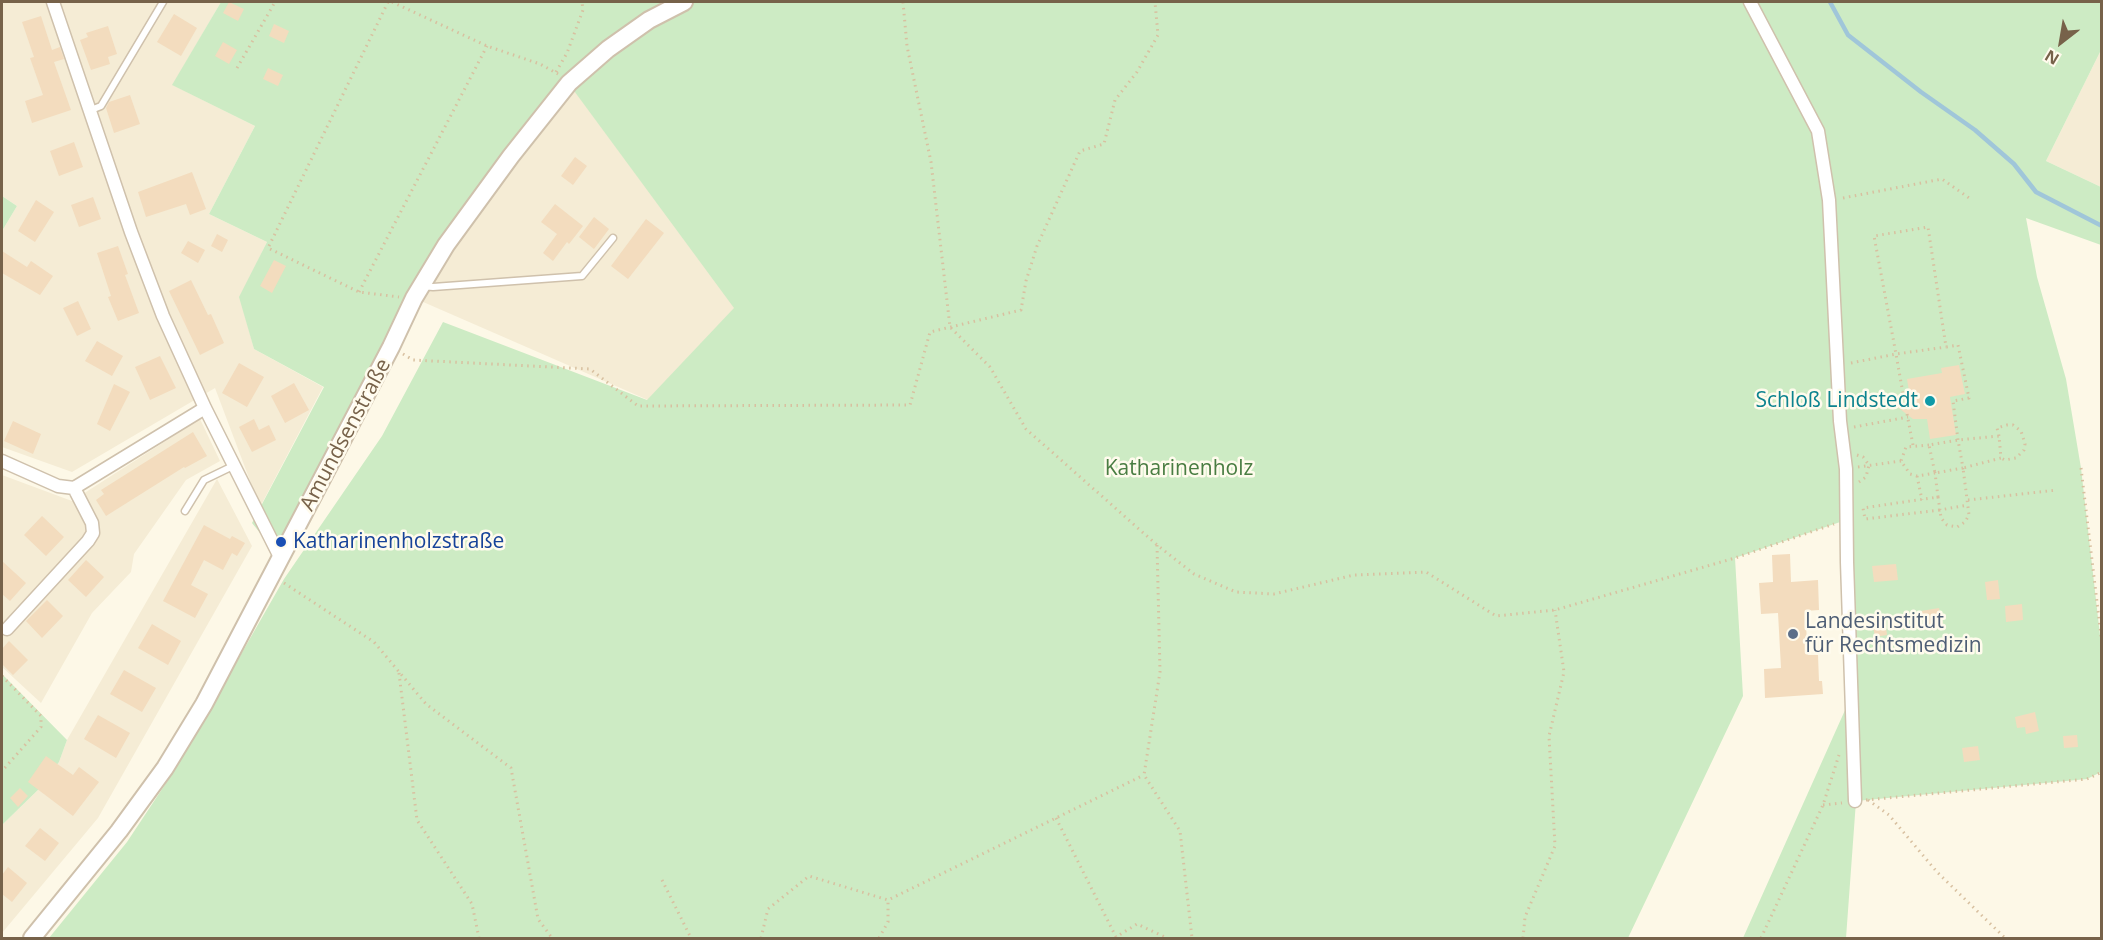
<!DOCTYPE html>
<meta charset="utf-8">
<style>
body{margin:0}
#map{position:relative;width:2103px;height:940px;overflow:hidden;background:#fdf8e7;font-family:"Open Sans",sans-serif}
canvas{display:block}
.frame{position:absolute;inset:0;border:3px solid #77624a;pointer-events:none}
.north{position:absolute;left:2031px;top:12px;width:60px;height:60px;-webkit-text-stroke:4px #fffbed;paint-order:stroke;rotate:211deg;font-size:16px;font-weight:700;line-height:24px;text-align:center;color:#77624a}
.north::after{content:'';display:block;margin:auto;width:21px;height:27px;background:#77624a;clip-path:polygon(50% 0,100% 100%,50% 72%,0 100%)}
</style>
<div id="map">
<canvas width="2103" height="940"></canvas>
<div class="frame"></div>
<div class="north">N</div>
</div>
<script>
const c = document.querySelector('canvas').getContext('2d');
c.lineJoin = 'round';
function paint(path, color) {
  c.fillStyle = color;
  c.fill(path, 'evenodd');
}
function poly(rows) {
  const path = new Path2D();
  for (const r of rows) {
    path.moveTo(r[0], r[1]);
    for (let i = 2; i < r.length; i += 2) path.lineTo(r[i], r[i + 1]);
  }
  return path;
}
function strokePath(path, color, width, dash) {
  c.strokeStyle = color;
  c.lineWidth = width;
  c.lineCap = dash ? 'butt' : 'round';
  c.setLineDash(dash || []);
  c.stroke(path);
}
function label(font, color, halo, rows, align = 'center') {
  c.font = font + ' "Open Sans",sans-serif';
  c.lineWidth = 5;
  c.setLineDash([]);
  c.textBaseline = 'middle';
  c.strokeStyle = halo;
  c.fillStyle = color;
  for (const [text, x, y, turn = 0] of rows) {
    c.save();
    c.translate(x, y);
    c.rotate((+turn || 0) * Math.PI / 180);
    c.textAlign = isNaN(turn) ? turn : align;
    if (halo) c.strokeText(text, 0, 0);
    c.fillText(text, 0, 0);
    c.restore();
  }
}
paint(poly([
 [2,2,221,2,173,85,255,126,209,214,267,242,240,297,254,349,323,387,260,507,215,388,72,472,2,447,2,231,17,206,2,196],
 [2101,50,2101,187,2046,161],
 [569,83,735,308,648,400,414,298],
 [200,419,220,461,186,480,134,554,131,572,92,613,41,703,2,667,2,475,72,501],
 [217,479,252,546,98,818,2,933,2,825,40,788,59,762,67,740]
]), '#f5ecd5');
paint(poly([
 [221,2,2101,2,2101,50,2046,161,2101,187,2101,245,2026,218,2037,277,2066,379,2081,468,2101,644,2101,772,2087,779,1856,801,1846,938,1743,938,1850,699,1846,520,1735,558,1743,696,1628,938,49,938,127,842,176,768,284,579,382,436,443,322,647,400,734,308,569,84,446,245,281,559,252,523,324,387,254,349,239,297,267,242,209,214,255,126,172,85],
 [2,196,17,206,2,231],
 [2,674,67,740,59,762,40,788,2,825]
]), '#cdebc4');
strokePath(poly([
 [1830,2,1848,35,1921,92,1975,130,2014,164,2036,192,2102,226]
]), '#a0c6d9', 4.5);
paint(poly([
 [229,2,244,9,238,21,223,13],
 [174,14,197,28,181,56,157,42],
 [41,16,52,50,60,47,64,59,54,62,71,110,32,123,25,101,43,95,30,58,34,57,22,22],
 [274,24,289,31,284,43,269,36],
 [108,26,117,54,108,57,110,64,91,70,80,40,88,37,86,33],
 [223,42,237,50,229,64,215,56],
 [268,68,283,75,278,86,263,79],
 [130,95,140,124,114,133,106,108,109,102],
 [74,142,83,167,59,176,50,151],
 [575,157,587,166,573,185,561,176],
 [192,172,206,209,190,215,186,204,146,217,138,192],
 [93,197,101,219,79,227,71,205],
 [36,200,54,212,35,242,18,231],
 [555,204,583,226,569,244,567,242,553,261,543,253,557,234,541,222],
 [594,217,609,229,594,249,579,237],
 [646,219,664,233,628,279,611,266],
 [217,234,228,240,222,252,211,246],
 [188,241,205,250,198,263,181,253],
 [118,246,128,274,125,275,139,313,118,321,108,297,111,296,97,253],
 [2,251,27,267,31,261,53,276,40,295,2,273],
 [274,260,286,266,272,293,260,286],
 [191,280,208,315,211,314,224,343,200,355,169,291],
 [78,301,91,329,77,336,63,308],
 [97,341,123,356,112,376,85,361],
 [160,356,176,388,150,400,135,367],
 [239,363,264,377,247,407,222,393],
 [1959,365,1965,394,1950,397,1956,435,1930,439,1927,419,1913,419,1896,406,1911,404,1907,379,1942,373,1941,368],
 [294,383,309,410,285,423,271,396],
 [114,384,130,392,110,431,97,424],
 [254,419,259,430,269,425,276,440,252,452,239,427],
 [13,421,41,434,33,454,4,441],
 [193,432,207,456,185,468,184,467,106,516,96,500,104,494,101,490],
 [42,516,64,537,46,556,24,535],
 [204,525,230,539,232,536,245,543,237,556,232,553,223,570,204,560,191,585,208,594,195,618,163,601],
 [1790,554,1791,582,1818,580,1819,610,1805,611,1808,655,1818,655,1819,681,1822,681,1823,694,1765,698,1764,669,1781,668,1778,613,1761,614,1759,583,1773,582,1772,555],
 [86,560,104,577,86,597,68,580],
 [2,561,26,583,10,601,2,594],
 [1896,564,1898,580,1874,582,1872,566],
 [1998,580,2000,599,1987,600,1985,582],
 [47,600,63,616,42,638,26,621],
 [2022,604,2023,620,2006,622,2005,606],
 [1939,608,1943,624,1924,627,1921,611],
 [1885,619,1887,635,1875,637,1872,621],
 [152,624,181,641,168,665,138,648],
 [9,641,28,660,13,675,2,664,2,649],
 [124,670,156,688,142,712,110,694],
 [2035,712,2039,731,2026,734,2025,727,2017,728,2015,717],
 [98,715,130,733,116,758,84,739],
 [2077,735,2078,747,2064,748,2063,736],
 [1978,746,1980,760,1964,762,1962,748],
 [46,756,73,775,79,767,99,782,73,816,28,782],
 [20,788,28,796,18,807,10,798],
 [40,828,59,843,45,861,25,846],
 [8,867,27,883,12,902,2,894,2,875]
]), '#f3dcbe');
const service = poly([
 [91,110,101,106,163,2],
 [422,286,433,287,582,276,613,238],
 [185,511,204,480,233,466]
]);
const minor = poly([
 [53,2,131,232,163,316,205,408,281,559],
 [1750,2,1818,131,1829,200,1840,421,1846,469,1847,562,1855,801],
 [2,461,58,486,74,488,205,408],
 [7,629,88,541,93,533,92,523,74,488]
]);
const tertiary = poly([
 [32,938,119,831,165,768,204,704,391,347,414,298,446,245,511,156,569,83,608,49,649,20,684,2]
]);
strokePath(service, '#cfc1ac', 9);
strokePath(minor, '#cfc1ac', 15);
strokePath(tertiary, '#cfc1ac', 20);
strokePath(poly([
 [388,2,268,248,359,292,399,297],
 [392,2,487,46,540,64,558,74],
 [903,2,907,46,931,162,950,327,990,367,1026,429,1157,545,1194,574,1236,592,1274,594,1354,575,1426,572,1496,616,1555,610,1735,558,1834,524],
 [237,68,275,2],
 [556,72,567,53,583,10,582,2],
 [1843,198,1942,179,1972,200],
 [359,292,487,46],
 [403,354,413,360,590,369,638,406,910,405,930,332,1021,310,1026,281,1037,246,1080,151,1104,144,1115,100,1137,72,1158,35,1155,2],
 [1851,363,1896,354,1905,405],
 [1907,414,1913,445],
 [1854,427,1908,417],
 [1999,436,1997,428,2007,425,2013,425,2021,431,2025,444,2024,450,2016,458,2005,460,2001,458],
 [1929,445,1906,447,1901,461,1910,474,1917,476,1935,473,1938,497,1863,508,1865,519,1940,510,1941,518,1947,525,1957,527,1965,522,1969,515,1963,468,2001,458,1999,436,1958,440,1929,445,1935,473,1963,468,1958,440,1953,401,1969,398,1958,345,1946,347,1928,227,1874,236,1896,354,1946,347],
 [1857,455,1863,457,1869,465,1866,477,1859,482],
 [1858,467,1901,461],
 [2081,468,2102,644],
 [1917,476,1922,500],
 [1938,497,1940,510,1968,505],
 [1968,500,2057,490],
 [1157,545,1160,672,1144,775,1180,831,1192,938],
 [284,583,374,642,426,704,511,768,538,919,552,938],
 [399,673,417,820,472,904,479,938],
 [2,676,41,716,41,727,2,771],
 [1866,800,2087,779,2102,772],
 [1868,800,1889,815,1937,872,2005,938],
 [1823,805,1842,803],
 [1056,818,1116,937,1137,924,1167,938],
 [662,880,691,938],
 [761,938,768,909,809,876,888,900,1144,775],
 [879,938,888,922,888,900],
 [1523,938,1525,917,1555,846,1549,736,1564,672,1555,610],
 [1761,938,1823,805,1839,755]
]), '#d8c0a0', 3, [1.5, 4.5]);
strokePath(service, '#fff', 6);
strokePath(minor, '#fff', 12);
strokePath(tertiary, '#fff', 16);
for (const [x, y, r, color] of [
 [1930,401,6,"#0f9aa8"],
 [281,542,6,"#1a4fb4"],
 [1793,634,6,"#5c6f8a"]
]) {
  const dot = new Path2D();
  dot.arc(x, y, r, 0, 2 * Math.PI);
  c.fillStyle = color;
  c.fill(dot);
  strokePath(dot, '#fffbed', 2);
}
label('21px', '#0d838f', '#fffbed', [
 ["Schloß Lindstedt",1918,401]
], 'right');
label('21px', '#77624a', '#fffbed', [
 ["Amundsenstraße",346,435,-62]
]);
label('21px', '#497d42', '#fffbed', [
 ["Katharinenholz",1179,469]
]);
label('21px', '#164399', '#fffbed', [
 ["Katharinenholzstraße",293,542]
], 'left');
label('21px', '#4e5e75', '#fffbed', [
 ["Landesinstitut",1805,622],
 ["für Rechtsmedizin",1805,646]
], 'left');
</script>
